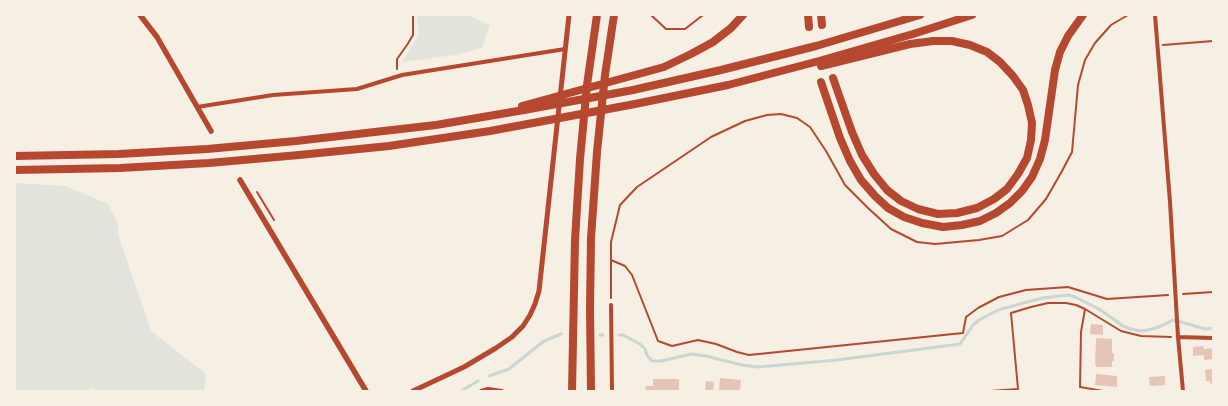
<!DOCTYPE html>
<style>
body{margin:0}
#map{position:relative;width:1228px;height:406px;overflow:hidden;background:#f6efe4;font-family:"PT Sans Narrow",sans-serif}
canvas{display:block}
.frame{position:absolute;inset:0;border:16px solid #f6efe4;pointer-events:none}
</style>
<div id="map">
<canvas width="1228" height="406"></canvas>
<div class="frame"></div>
</div>
<script>
const c = document.querySelector('canvas').getContext('2d');
c.lineJoin = 'round';
function paint(path, color) {
  c.fillStyle = color;
  c.fill(path, 'evenodd');
}
function poly(rows) {
  const path = new Path2D();
  for (const r of rows) {
    path.moveTo(r[0], r[1]);
    for (let i = 2; i < r.length; i += 2) path.lineTo(r[i], r[i + 1]);
  }
  return path;
}
function strokePath(path, color, width, dash) {
  c.strokeStyle = color;
  c.lineWidth = width;
  c.lineCap = dash ? 'butt' : 'round';
  c.setLineDash(dash || []);
  c.stroke(path);
}
paint(poly([
 [417,15,467,15,490,25,482,48,455,55,402,62,419,34],
 [15,183,65,186,108,204,117,221,119,237,151,331,206,374,204,391,99,391,91,388,86,391,15,391]
]), '#e2e4dc');
strokePath(poly([
 [600,335,603,335],
 [619,335,623,335,640,344,645,349,647,355,652,361,661,361,691,354,706,356,742,365,758,367,837,360,960,344,973,325,979,320,998,310,1042,298,1068,295,1075,297,1099,309,1123,326,1131,329,1140,331,1148,330,1159,327,1173,320,1185,323,1205,329,1213,328],
 [489,376,509,369,544,341,561,334],
 [461,391,478,381]
]), '#c9d6d2', 3);
paint(poly([
 [1091,324,1103,325,1103,335,1090,334],
 [1096,338,1112,339,1112,353,1114,354,1114,361,1112,361,1112,367,1096,367,1096,365,1095,365],
 [1203,346,1204,349,1213,348,1213,359,1204,360,1204,355,1193,356,1193,347],
 [1212,369,1213,383,1210,384,1210,381,1206,381,1205,370],
 [1096,374,1117,376,1117,387,1095,385],
 [1165,376,1165,385,1150,386,1149,377],
 [720,378,741,380,740,391,719,391],
 [653,379,679,379,679,391,645,391,646,386,653,386],
 [706,381,714,382,713,391,705,391]
]), '#e6c5b7');
strokePath(poly([
 [1163,45,1213,41],
 [397,69,397,59,407,45,413,35,413,15],
 [257,192,274,220],
 [611,260,625,266,632,275,658,341,672,346,698,340,716,344,737,352,749,355,963,333,966,317,978,308,999,297,1026,290,1068,287,1107,299,1168,295],
 [1183,294,1213,292],
 [611,298,611,242,620,205,637,187,711,137,745,121,767,115,781,114,797,118,810,127,826,151,845,185,868,208,891,229,917,242,935,244,979,240,1002,236,1028,220,1046,199,1062,171,1072,152,1078,85,1085,60,1095,43,1111,25,1128,15],
 [1085,309,1081,332,1080,387,1103,391],
 [990,391,1018,389,1011,313,1031,307,1048,303,1066,303,1076,305,1085,309,1121,331,1141,336,1171,337]
]), '#b5482f', 2);
strokePath(poly([
 [651,15,666,29,685,29,703,15]
]), '#b5482f', 2);
strokePath(poly([
 [1155,15,1170,202,1178,337,1183,391],
 [197,107,273,95,357,89,402,75,565,49],
 [611,305,612,391],
 [1178,337,1213,338],
 [481,391,488,389,502,391]
]), '#b5482f', 4);
strokePath(poly([
 [413,391,464,367,496,348,512,337,523,326,530,315,535,304,539,291,569,15]
]), '#b5482f', 5);
strokePath(poly([
 [140,15,157,37,211,131],
 [240,180,366,391]
]), '#b5482f', 5.5);
strokePath(poly([
 [808,15,809,27],
 [821,15,822,25],
 [821,66,910,44,933,41,952,41,970,45,987,52,1000,62,1013,76,1023,90,1028,105,1032,123,1031,140,1027,158,1018,174,1007,189,994,199,977,208,957,213,938,214,918,209,901,201,887,190,874,174,862,155,852,132,833,78],
 [821,82,840,138,850,161,861,180,875,196,888,208,904,217,922,223,943,227,962,225,980,221,996,213,1010,203,1022,191,1032,177,1040,159,1045,140,1055,70,1060,52,1068,36,1083,15],
 [522,106,664,67,691,54,713,42,731,28,743,15],
 [15,156,119,154,207,149,296,141,436,125,524,110,633,90,721,70,816,46,920,15],
 [15,170,120,168,209,163,299,155,389,146,490,131,635,104,728,85,819,61,913,34,972,15],
 [572,391,575,240,580,159,587,85,597,15],
 [591,391,590,308,591,238,597,152,605,75,614,15]
]), '#b5482f', 8);
</script>
